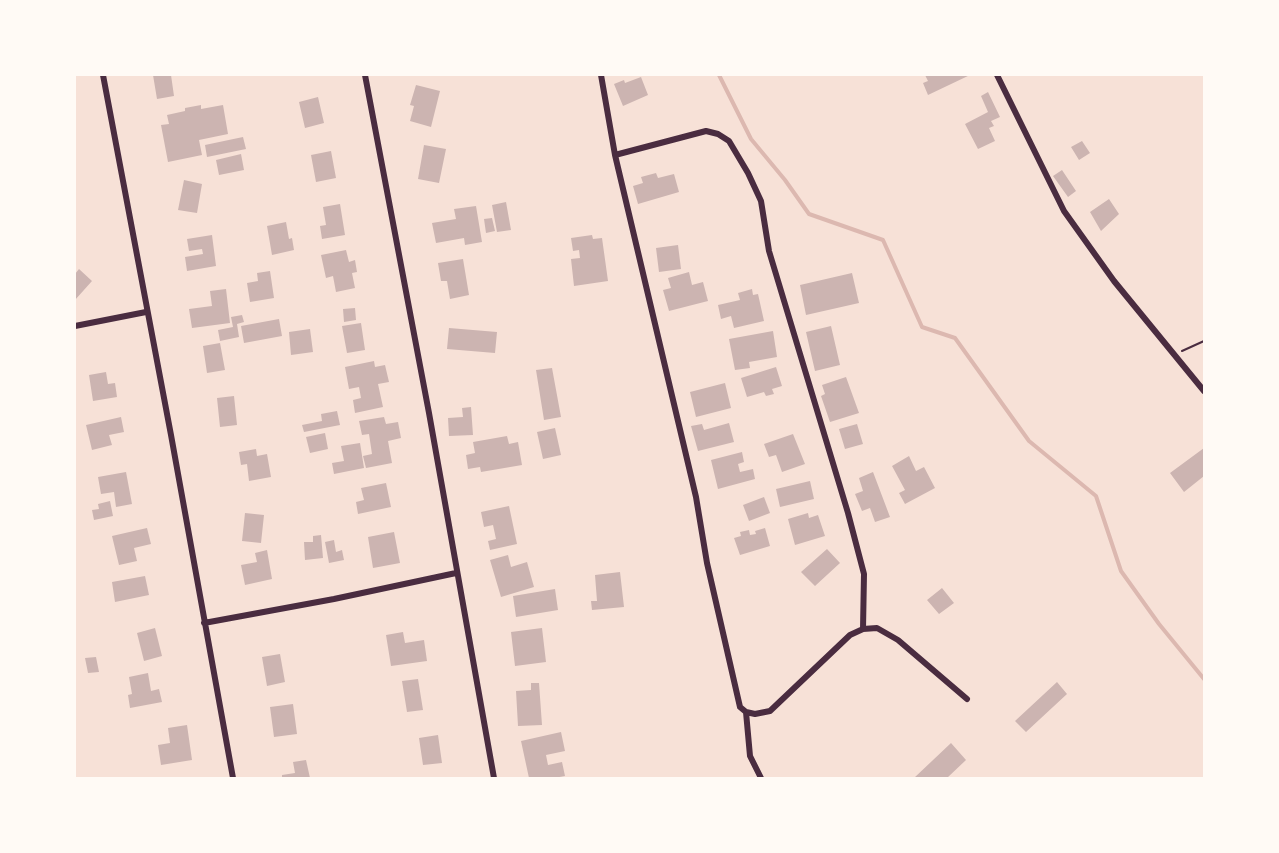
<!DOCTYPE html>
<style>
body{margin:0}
#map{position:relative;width:1279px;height:853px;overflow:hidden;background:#f7e1d7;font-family:Montserrat,sans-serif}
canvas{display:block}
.frame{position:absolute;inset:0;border:76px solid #fffaf5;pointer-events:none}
</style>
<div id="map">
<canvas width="1279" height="853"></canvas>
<div class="frame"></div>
</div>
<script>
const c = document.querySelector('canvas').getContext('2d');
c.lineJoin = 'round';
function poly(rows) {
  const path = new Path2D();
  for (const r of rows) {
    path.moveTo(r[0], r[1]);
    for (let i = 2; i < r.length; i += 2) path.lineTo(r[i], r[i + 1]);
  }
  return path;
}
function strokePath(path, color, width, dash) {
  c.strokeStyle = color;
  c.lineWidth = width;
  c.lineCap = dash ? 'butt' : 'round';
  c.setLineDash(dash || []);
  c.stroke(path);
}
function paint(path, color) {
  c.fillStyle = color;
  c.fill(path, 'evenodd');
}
strokePath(poly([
 [719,75,751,139,785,180,809,214,883,240,922,327,955,338,1029,441,1096,496,1121,571,1159,624,1204,679]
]), '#dcb8b0', 4);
paint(poly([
 [153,75,171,75,174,96,157,99],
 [925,75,970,75,928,95,923,83,928,81],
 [641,77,648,95,623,106,614,84,624,80,625,83],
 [416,85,440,91,431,127,410,121,414,106,410,105],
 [988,92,1000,117,991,121,994,126,989,128,995,141,978,149,965,124,988,112,981,96],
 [318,97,324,123,305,128,299,102],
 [201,105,201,109,223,105,228,134,199,140,202,155,168,162,161,125,169,124,167,115,185,111,185,108],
 [243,137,246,149,207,157,205,145],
 [1082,141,1090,153,1079,160,1071,147],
 [424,145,446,149,439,183,418,179],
 [331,151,336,178,316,182,311,155],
 [241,154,244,170,219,175,216,160],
 [1062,170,1076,191,1068,197,1053,176],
 [656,173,658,178,674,174,679,192,638,204,633,186,643,183,641,177],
 [184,180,202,184,197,213,178,210],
 [1109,199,1119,214,1101,231,1090,212],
 [506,202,511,230,497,232,492,205],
 [340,204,345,235,322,239,320,226,326,225,323,207],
 [476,206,482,242,465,245,464,238,436,243,432,223,456,219,454,209],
 [492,218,495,231,486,233,484,219],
 [286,222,289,239,292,238,294,250,272,255,267,226],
 [212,235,216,266,187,271,185,257,203,254,202,249,189,251,187,239],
 [592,235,593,239,602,238,608,281,574,286,571,259,580,258,579,250,573,251,571,238],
 [678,245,681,269,659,272,656,248],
 [346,250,349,262,355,260,357,272,352,273,355,288,336,292,333,276,326,278,321,255],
 [463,259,469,295,450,299,447,281,441,281,438,263],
 [79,269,92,281,75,300,75,274],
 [270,271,274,298,250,302,247,283,258,281,257,273],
 [689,272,692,285,703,282,708,301,669,311,663,290,671,288,668,278],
 [852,273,859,303,806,315,800,285],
 [226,289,230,323,192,328,189,309,212,306,210,291],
 [752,289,753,295,758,294,764,321,734,328,731,316,721,319,718,305,740,300,738,293],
 [355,308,356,320,344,322,343,309],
 [242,315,244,322,237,324,239,337,220,341,218,330,233,327,231,317],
 [279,319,282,336,244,343,241,326],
 [361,323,365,350,347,353,342,326],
 [831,326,840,365,815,371,806,332],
 [449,328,497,332,495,353,447,349],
 [310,329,313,352,291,355,289,332],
 [773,331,777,357,749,362,750,368,735,370,729,339],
 [220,343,225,370,207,373,203,346],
 [374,361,375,367,385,365,389,382,378,384,383,407,355,413,353,400,361,398,359,387,349,389,345,367],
 [776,367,782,386,772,389,774,394,766,396,764,392,747,397,741,378],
 [552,368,561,417,544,420,536,370],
 [106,372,108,384,115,383,117,397,93,401,89,375],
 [846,377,859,413,830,422,821,396,825,394,822,385],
 [725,383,731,408,696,417,690,392],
 [234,396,237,425,220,427,217,398],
 [471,407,473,435,449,436,448,418,463,417,462,408],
 [337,411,340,425,304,432,302,425,322,421,321,414],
 [121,417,124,432,109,435,112,445,92,450,86,425],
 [384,417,386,424,398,422,401,438,388,441,392,463,366,468,363,456,372,454,369,434,362,435,359,421],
 [729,423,734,442,698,451,691,426,702,424,704,430],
 [857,424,863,444,845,449,839,429],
 [555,428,561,455,543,459,537,432],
 [325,433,328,449,310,453,306,437],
 [793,434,805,464,782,472,776,455,769,457,764,444],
 [507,436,509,444,518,442,522,465,481,472,480,467,468,469,466,455,475,453,473,442],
 [360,443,364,468,334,474,332,463,344,461,341,446],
 [1204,448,1204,476,1184,492,1170,473],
 [256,449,257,456,267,454,271,477,249,481,247,464,241,465,239,452],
 [742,452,744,462,738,464,740,472,753,469,755,479,718,489,711,460],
 [909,456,916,471,924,467,935,488,905,504,899,493,905,490,892,466],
 [126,472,132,504,116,507,114,492,101,494,98,477],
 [873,472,890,517,875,522,870,508,862,511,855,494,863,491,859,478],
 [810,481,814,499,780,507,776,489],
 [386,483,391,507,358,514,356,502,364,500,361,488],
 [764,497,770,513,749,521,743,505],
 [110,501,113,516,94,520,92,510,99,509,98,504],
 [509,506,517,544,490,550,488,541,496,539,493,525,484,527,481,512],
 [245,513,264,515,261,543,242,541],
 [808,513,809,518,818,515,825,536,795,545,788,519],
 [147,528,151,544,134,548,137,561,119,565,112,536],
 [765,528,770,546,740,555,734,538,741,536,740,532,749,530,750,535,756,534,755,531],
 [394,532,400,563,373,568,368,537],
 [321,535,323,558,305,560,304,542,313,542,313,536],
 [334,540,336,552,342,550,344,560,329,563,325,542],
 [827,549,840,563,815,586,801,572],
 [267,550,272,579,245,585,241,565,257,562,255,553],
 [508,555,511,567,527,562,534,587,501,597,490,560],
 [620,572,624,607,592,610,591,601,597,601,595,575],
 [145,576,149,595,115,602,112,582],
 [942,588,954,603,939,614,927,600],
 [555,589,558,610,516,617,513,596],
 [155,628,162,656,144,661,137,633],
 [542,628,546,662,515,666,511,632],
 [403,632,405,643,424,640,427,661,391,666,386,635],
 [280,654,285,682,267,686,262,657],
 [96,657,99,672,88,673,85,658],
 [148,673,151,691,159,689,162,702,130,708,128,695,132,694,129,677],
 [418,679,423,710,407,712,402,681],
 [1057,682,1067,694,1026,732,1015,721],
 [531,683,539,683,542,725,518,726,516,691,531,690],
 [293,704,297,734,274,737,270,707],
 [187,725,192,760,161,765,158,745,170,743,168,728],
 [561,732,565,751,546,755,548,765,562,762,565,776,554,778,529,778,521,741],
 [438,735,442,763,423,765,419,738],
 [951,743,966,760,947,778,914,778],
 [306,760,310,778,282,778,282,775,295,773,293,762]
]), '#ccb4b1');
strokePath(poly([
 [1182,351,1204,341]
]), '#4a2c40', 2);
strokePath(poly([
 [103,75,171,435,233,778],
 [365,75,429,413,494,778],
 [601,75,615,155,696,497,707,563,740,707,746,712,755,714,770,711,850,635,863,629,877,628,898,640,967,699],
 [997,75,1064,211,1114,281,1204,391],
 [615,155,706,131,718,134,729,141,748,173,761,201,769,251,848,513,864,574,863,629],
 [75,326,146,312],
 [204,623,334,599,456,573],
 [746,712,750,756,761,778]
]), '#4a2c40', 6);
</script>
